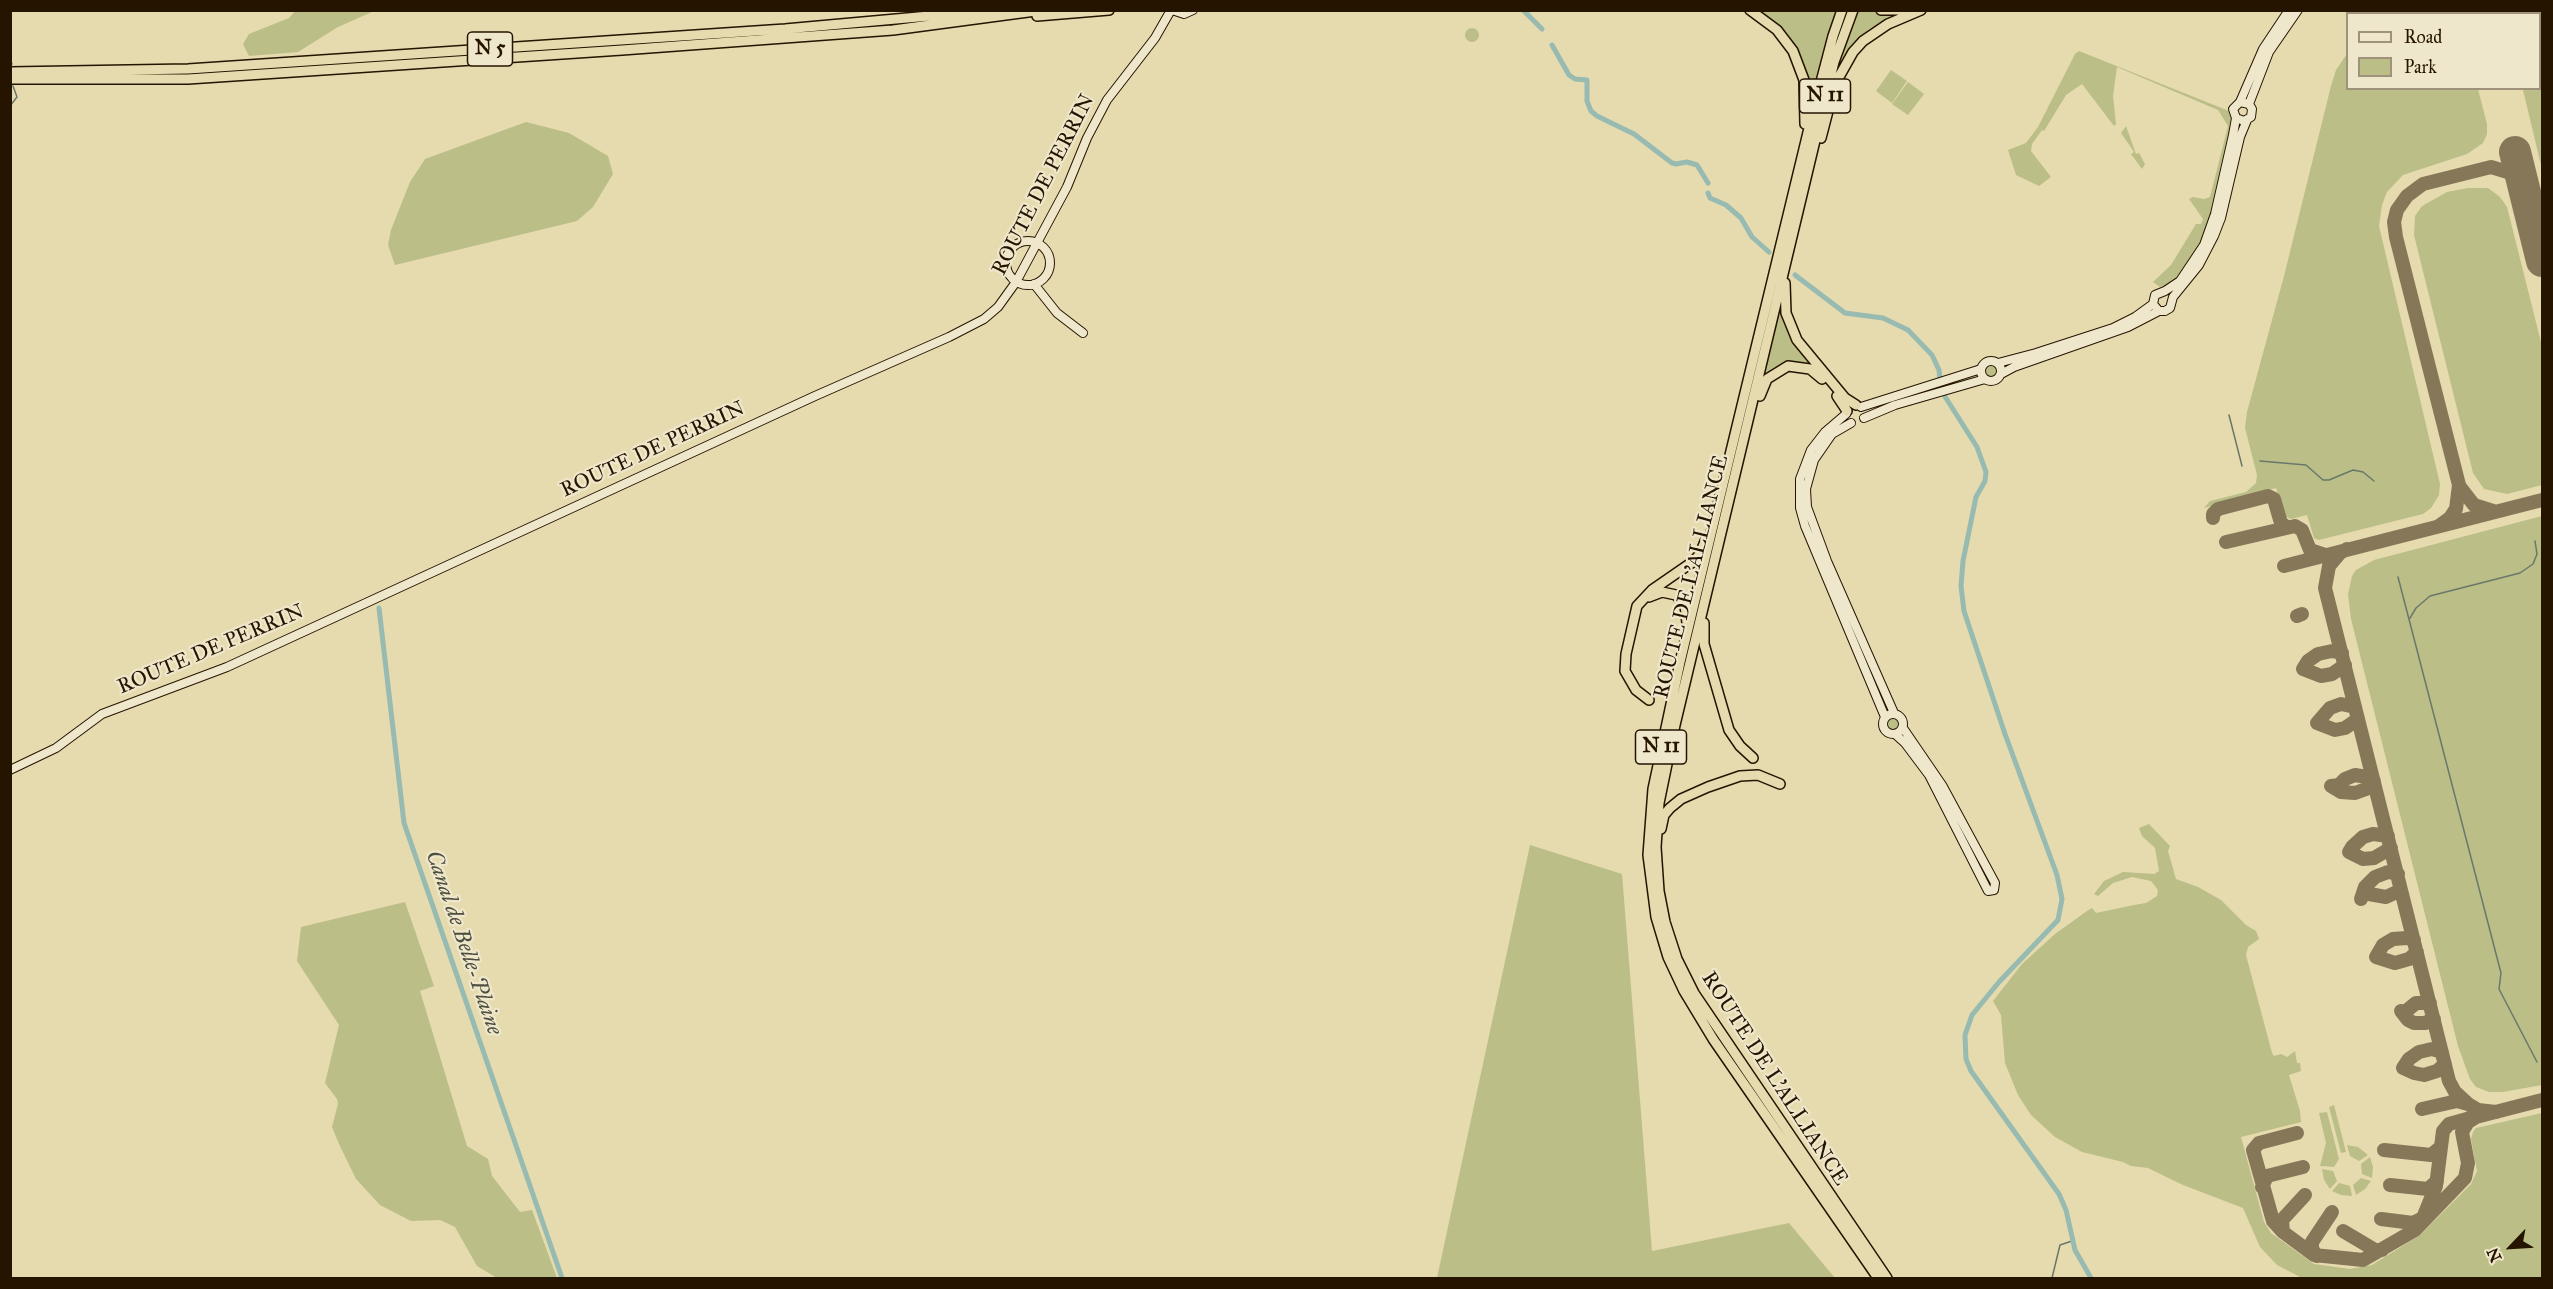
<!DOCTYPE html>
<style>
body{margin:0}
#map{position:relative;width:2553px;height:1289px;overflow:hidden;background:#e6daaf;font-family:"IM FELL Great Primer",serif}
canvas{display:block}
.frame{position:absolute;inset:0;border:12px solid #251400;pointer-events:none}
.legend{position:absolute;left:2346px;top:12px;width:195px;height:78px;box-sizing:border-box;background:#efe7cb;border:2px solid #9e937a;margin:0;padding:8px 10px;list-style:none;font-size:18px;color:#251400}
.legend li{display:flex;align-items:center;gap:12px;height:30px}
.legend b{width:30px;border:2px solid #9e937a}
.north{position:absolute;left:2481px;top:1217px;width:60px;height:60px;-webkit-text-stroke:4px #efe7cb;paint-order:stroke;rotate:245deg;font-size:16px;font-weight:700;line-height:24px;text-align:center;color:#251400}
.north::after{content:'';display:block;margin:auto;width:21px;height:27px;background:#251400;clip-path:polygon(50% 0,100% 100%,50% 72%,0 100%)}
</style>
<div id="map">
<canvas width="2553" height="1289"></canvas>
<div class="frame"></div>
<ul class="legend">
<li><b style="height:8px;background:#efe7cb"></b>Road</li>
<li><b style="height:16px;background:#bbbe87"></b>Park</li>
</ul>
<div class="north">N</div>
</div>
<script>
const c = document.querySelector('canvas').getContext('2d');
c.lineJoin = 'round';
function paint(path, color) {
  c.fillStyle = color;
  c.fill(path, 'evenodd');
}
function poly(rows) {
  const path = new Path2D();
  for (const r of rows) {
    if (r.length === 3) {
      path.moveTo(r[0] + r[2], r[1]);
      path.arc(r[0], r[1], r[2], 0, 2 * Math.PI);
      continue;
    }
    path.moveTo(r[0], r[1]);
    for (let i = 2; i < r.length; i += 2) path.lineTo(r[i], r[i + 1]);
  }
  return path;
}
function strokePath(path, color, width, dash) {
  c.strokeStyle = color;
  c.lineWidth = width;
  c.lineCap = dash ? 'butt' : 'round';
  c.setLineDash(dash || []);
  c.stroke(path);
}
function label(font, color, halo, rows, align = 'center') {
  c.font = font + ' "IM FELL Great Primer",serif';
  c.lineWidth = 4.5;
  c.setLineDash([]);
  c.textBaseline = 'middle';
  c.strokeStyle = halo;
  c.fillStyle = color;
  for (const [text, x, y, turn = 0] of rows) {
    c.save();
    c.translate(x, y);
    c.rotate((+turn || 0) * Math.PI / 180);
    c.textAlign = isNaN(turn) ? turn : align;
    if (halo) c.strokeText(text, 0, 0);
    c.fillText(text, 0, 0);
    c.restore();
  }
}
paint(poly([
 [296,10,374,10,374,11,338,27,298,52,249,56,243,44,249,34,289,18],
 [2382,10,2428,11,2429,13,2380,13],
 [1758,11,1839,11,1814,100,1811,100,1809,78,1796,46,1780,26],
 [1856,11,1904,13,1869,29,1847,52,1835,73,1847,30],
 [2500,11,2542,11,2542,71,2540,72,2540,14,2501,13],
 [1472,35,7],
 [2079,51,2229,111,2233,121,2210,222,2196,252,2176,278,2167,285,2160,287,2153,282,2171,265,2196,224,2201,224,2203,219,2189,199,2193,197,2204,199,2210,197,2228,126,2218,110,2117,67,2113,96,2116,124,2114,126,2082,84,2066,95,2044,131,2042,130,2032,144,2031,151,2051,177,2039,186,2016,175,2008,150,2026,143,2038,127,2075,54],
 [2347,54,2348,88,2478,89,2487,124,2487,134,2483,143,2467,154,2403,175,2387,192,2382,205,2379,226,2440,484,2439,495,2431,508,2423,514,2319,540,2314,538,2307,515,2291,519,2285,516,2276,488,2204,508,2210,501,2246,492,2256,483,2257,475,2245,428,2247,412,2284,276,2331,86,2336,70],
 [1891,70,1907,81,1892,103,1876,91],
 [1908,82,1924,94,1908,115,1892,104],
 [2542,82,2542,164,2541,165,2523,90,2540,88,2540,83],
 [526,122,569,133,608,156,613,174,593,207,577,221,395,265,388,245,391,230,410,182,425,159],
 [2126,126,2136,154,2139,153,2145,164,2142,169,2131,154,2134,152,2121,133],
 [2468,188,2488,188,2500,197,2507,207,2542,346,2542,485,2507,494,2484,489,2473,473,2414,235,2415,216,2422,206,2447,192],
 [1781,299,1817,370,1799,362,1789,362,1773,368,1761,379],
 [1991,370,8],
 [2542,516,2542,1085,2503,1092,2489,1092,2476,1087,2470,1079,2458,1046,2351,619,2348,594,2352,576,2356,570,2374,560],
 [1893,725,8],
 [2149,824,2170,846,2168,851,2176,879,2198,887,2221,900,2246,925,2256,931,2259,939,2248,947,2246,955,2272,1053,2274,1056,2281,1054,2287,1057,2295,1051,2297,1063,2300,1063,2301,1071,2289,1075,2300,1111,2301,1122,2241,1137,2264,1222,2271,1233,2314,1264,2350,1269,2372,1265,2420,1235,2471,1184,2477,1171,2471,1139,2473,1132,2476,1128,2542,1113,2542,1278,2302,1278,2277,1265,2260,1247,2243,1208,2183,1185,2148,1168,2131,1166,2123,1162,2082,1152,2055,1137,2031,1115,2018,1095,2005,1063,2001,1015,1993,1001,2022,964,2055,934,2087,911,2092,908,2096,913,2134,905,2146,903,2157,896,2158,890,2151,881,2132,877,2113,883,2098,896,2094,894,2104,881,2123,872,2154,874,2159,871,2155,848,2142,836,2139,828],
 [1530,845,1622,874,1652,1251,1789,1223,1835,1278,1437,1278],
 [405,902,434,986,420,991,467,1146,488,1159,492,1176,520,1212,532,1210,557,1278,497,1278,477,1266,455,1227,440,1220,411,1221,380,1205,356,1179,339,1144,332,1127,338,1104,337,1099,325,1083,339,1025,297,961,301,927],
 [2334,1105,2346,1152,2341,1153,2329,1107],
 [2327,1112,2339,1159,2334,1167,2320,1166,2326,1143,2319,1113],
 [2347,1145,2358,1147,2368,1155,2359,1161,2350,1156],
 [2370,1157,2373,1167,2372,1178,2362,1174,2361,1164],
 [2322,1169,2333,1171,2337,1181,2330,1189,2324,1180],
 [2361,1178,2371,1181,2365,1189,2356,1195,2353,1185],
 [2339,1183,2350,1186,2352,1196,2341,1195,2332,1191]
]), '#bbbe87');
strokePath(poly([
 [10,59,12,64],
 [10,106,17,97,13,86],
 [2229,415,2242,466],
 [2260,461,2306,465,2323,480,2329,480,2353,470,2363,472,2374,481],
 [2398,577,2501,973,2499,989,2537,1062],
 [2410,618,2416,608,2430,596,2520,573,2533,564,2537,554,2535,541],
 [2052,1278,2060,1245,2072,1241]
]), '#69786a', 1.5);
strokePath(poly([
 [1523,10,1542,29],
 [1552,45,1569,75,1575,79,1587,80,1587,101,1591,111,1597,116,1634,134,1672,163,1676,164,1687,162,1697,165,1708,183],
 [1708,193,1710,198,1726,205,1741,218,1752,237,1769,252],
 [1795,275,1845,313,1883,318,1908,330,1932,355,1939,370,1940,379],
 [1944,395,1977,447,1986,472,1985,481,1976,497,1963,561,1961,586,1964,611,2005,734,2057,875,2062,899,2058,920,1999,982,1972,1015,1965,1035,1966,1059,1971,1071,2059,1194,2066,1210,2075,1250,2091,1278],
 [379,608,404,823,562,1278]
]), '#97bab1', 5);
strokePath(poly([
 [2440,10,2440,14],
 [2460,487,2474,505,2493,511],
 [2213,518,2213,514,2218,509,2268,496,2274,499,2281,523,2287,527],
 [2439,526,2450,518,2456,509,2459,485,2396,237,2394,222,2397,210,2407,196,2423,184,2491,167,2511,173,2526,193],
 [2226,542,2295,526,2302,530,2310,550,2325,555],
 [2347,549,2340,553,2329,566,2325,588,2449,1081,2455,1092,2468,1104,2478,1110,2496,1112],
 [2284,566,2542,500],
 [2297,616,2302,614],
 [2342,653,2332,651,2318,654,2308,661,2303,669,2321,676,2332,674,2345,665],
 [2355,707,2341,704,2330,708,2317,723,2335,730,2345,728,2358,719],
 [2331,786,2341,792,2355,793,2366,789,2374,781],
 [2331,786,2339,785,2345,779,2355,775,2373,778],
 [2388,836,2373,834,2363,837,2352,847,2349,852,2363,859,2374,858,2391,848],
 [2369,894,2386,897,2401,890],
 [2361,899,2365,887,2375,877,2388,872,2398,874],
 [2414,940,2407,938,2393,939,2383,945,2376,957,2395,963,2409,959,2417,952],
 [2430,1003,2416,1003,2405,1012,2401,1011,2408,1020,2414,1023,2425,1023,2434,1019],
 [2442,1052,2432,1049,2419,1052,2409,1059,2403,1068,2414,1073,2424,1075,2437,1071,2445,1064],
 [2422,1109,2457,1101,2468,1104],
 [2297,1133,2259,1143,2253,1150,2273,1221,2283,1232,2314,1255,2363,1260,2415,1230,2465,1178,2468,1163,2462,1132,2468,1122,2476,1117,2542,1100],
 [2384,1150,2431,1155,2441,1147],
 [2390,1185,2428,1189,2437,1181],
 [2262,1187,2267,1176,2303,1167],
 [2423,1218,2436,1186,2443,1131,2449,1124,2474,1117],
 [2381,1219,2413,1223,2423,1218],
 [2343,1231,2375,1250,2382,1250],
 [2283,1232,2282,1220,2305,1195],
 [2317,1256,2312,1249,2312,1242,2332,1212]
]), '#867758', 14);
strokePath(poly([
 [2515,152,2542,261]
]), '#867758', 32);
const secondary = poly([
 [1172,10,1184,14,1193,10],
 [2240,102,2263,49,2289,10],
 [2249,104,2269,52,2298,10],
 [1028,263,22],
 [1034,284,1057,313,1083,333],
 [2159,311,2153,304,2155,295,2165,291,2180,281,2204,245,2215,214,2233,135,2236,118,2233,109,2240,102,2249,104,2252,109,2251,117,2244,121,2236,118],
 [1991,371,10],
 [1998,363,2036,353,2113,328,2135,317,2153,304],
 [2001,374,2014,367,2128,327,2159,311,2165,311,2170,308,2173,297,2199,265,2214,236,2221,218,2240,137,2247,120],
 [1861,407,1981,369],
 [1846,414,1825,432,1811,450,1800,479,1800,508,1805,526,1885,717],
 [1864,418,1895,405,1985,379],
 [1851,423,1832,434,1814,460,1806,489,1807,507,1827,561,1894,713],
 [1893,724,10],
 [1895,734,1905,743,1929,775,1988,891,1994,890,1995,883,1942,785,1903,728],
 [10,770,56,748,102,714,227,667,815,396,949,337,984,319,998,307,1016,282,1067,187,1087,138,1107,100,1155,38,1171,10]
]);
const highway = poly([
 [1750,10,1777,30,1793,51,1804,80,1805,124],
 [1842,10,1833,36,1811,120,1680,662,1653,789,1648,855,1656,917,1668,957,1684,991,1713,1039,1878,1278],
 [1853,10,1834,62,1824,103,1675,725,1659,803,1656,847,1659,891,1665,922,1677,959,1694,993,1887,1278],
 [1881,10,1905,10],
 [1037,16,1109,10],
 [10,72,188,69,785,29,996,10],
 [10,79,188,79,622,50,893,30,1043,10],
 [1821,138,1835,84,1853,52,1863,41,1888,24,1921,10],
 [1785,283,1786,313,1797,340,1845,398,1856,405],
 [1760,396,1767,379,1788,366,1810,369,1822,379],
 [1837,396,1847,411],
 [1649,597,1662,592,1676,595,1685,605,1687,623],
 [1704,623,1704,644,1729,730,1740,746,1753,758],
 [1649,700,1636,690,1625,671,1626,654,1637,606,1652,590,1694,561,1700,554,1706,539],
 [1661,829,1664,815,1670,808,1681,799,1708,787,1740,776,1758,775,1780,784]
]);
strokePath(secondary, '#251400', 10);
strokePath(highway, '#251400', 12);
strokePath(secondary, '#efe7cb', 8);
strokePath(highway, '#e6daaf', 9);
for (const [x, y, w] of [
 [490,49,45],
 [1825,96,51],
 [1661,747,51]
]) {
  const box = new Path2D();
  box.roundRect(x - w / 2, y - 17, w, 34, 4.5);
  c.fillStyle = '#efe7cb';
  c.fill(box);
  strokePath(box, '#251400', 1.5);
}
label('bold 20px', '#251400', null, [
 ["N 5",490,49],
 ["N 11",1825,96],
 ["N 11",1661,747]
]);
label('21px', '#251400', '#efe7cb', [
 ["ROUTE DE PERRIN",1044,185,-63],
 ["ROUTE DE PERRIN",653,450,-25],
 ["ROUTE DE L'ALLIANCE",1692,577,-76],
 ["ROUTE DE PERRIN",211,650,-23],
 ["ROUTE DE L'ALLIANCE",1774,1079,57]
]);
label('italic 22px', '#4d4e3e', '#efe7cb', [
 ["Canal de Belle-Plaine",463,943,71]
]);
</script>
